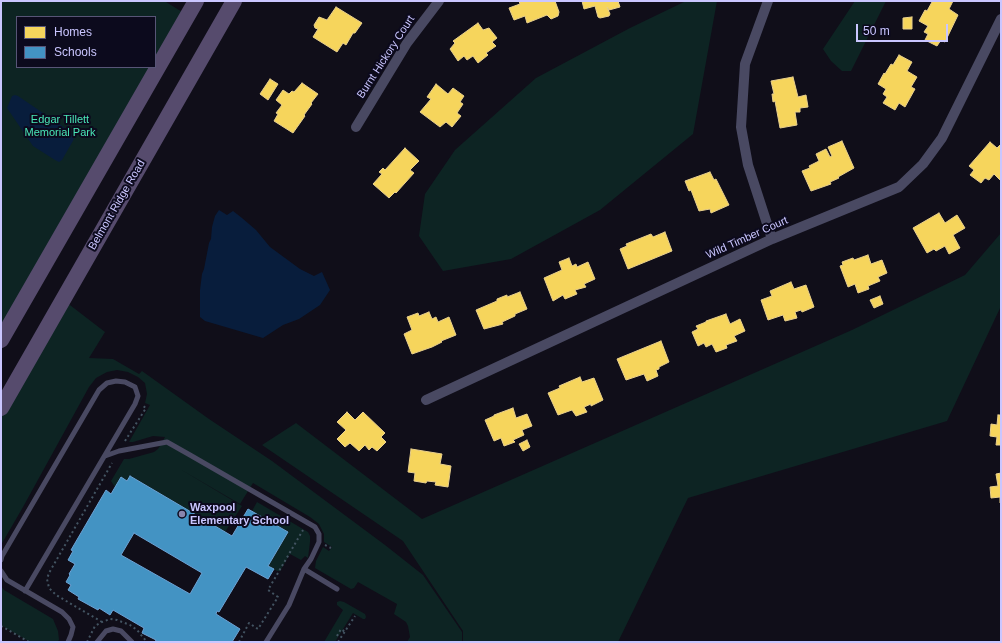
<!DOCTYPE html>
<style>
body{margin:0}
#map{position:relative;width:1002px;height:643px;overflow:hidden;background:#100e19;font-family:Helvetica,sans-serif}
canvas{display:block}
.frame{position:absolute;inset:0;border:2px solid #cac6ff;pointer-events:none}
.legend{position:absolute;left:16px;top:16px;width:140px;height:52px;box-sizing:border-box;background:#0c0a1d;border:1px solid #585577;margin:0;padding:5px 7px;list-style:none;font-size:12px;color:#cac6ff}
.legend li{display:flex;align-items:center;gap:8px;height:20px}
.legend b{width:20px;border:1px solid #585577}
.scale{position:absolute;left:856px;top:24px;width:92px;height:18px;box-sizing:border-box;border:2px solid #cac6ff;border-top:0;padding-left:5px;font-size:12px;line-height:14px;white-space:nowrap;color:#cac6ff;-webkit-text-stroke:3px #0c0a1d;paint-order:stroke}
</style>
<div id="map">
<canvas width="1002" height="643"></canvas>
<div class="frame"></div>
<ul class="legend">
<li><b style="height:11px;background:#f6d55c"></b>Homes</li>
<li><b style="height:11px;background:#4393c3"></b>Schools</li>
</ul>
<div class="scale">50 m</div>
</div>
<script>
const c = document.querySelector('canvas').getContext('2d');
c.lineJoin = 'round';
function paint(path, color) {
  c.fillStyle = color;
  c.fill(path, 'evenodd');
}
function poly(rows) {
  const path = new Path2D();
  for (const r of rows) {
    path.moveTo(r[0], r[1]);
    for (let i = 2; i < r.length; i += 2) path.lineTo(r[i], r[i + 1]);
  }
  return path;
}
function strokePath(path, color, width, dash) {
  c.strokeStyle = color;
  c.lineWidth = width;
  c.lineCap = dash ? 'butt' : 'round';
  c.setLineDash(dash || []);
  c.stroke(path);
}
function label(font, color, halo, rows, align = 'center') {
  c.font = font + ' Helvetica,sans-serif';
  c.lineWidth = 4;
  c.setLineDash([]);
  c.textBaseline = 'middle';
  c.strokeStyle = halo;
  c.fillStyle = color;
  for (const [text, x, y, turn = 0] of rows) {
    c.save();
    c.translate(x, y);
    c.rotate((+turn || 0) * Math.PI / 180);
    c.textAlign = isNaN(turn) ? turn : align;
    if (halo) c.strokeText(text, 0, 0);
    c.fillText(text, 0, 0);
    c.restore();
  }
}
paint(poly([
 [1,1,167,1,166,2,192,18,1,349],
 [17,17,155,17,155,67,17,67],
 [686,1,717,1,693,134,600,210,511,259,443,271,419,236,425,194,455,150,536,78,630,28],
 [855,1,886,1,851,71,842,71,831,61,823,49],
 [1001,233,1001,306,947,421,688,498,618,642,463,642,463,631,403,541,262,445,296,423,422,519,852,330,965,275],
 [66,302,105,332,89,358,113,359,139,374,142,371,209,419,272,461,385,545,423,575,462,632,462,642,407,642,410,637,408,626,406,622,394,614,397,604,358,582,354,588,351,589,315,568,316,561,323,547,329,551,332,547,324,542,324,534,319,524,310,517,253,483,240,504,180,469,242,506,225,532,130,476,127,481,121,478,115,487,111,481,124,459,129,459,154,452,158,449,165,437,153,436,133,442,129,442,150,405,145,403,147,394,145,383,138,377,128,372,117,370,107,372,96,378,89,387,23,507,1,545,1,413],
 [257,502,308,532,310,536,310,542,308,558,305,556,301,560,290,554,280,571,277,571,268,566,288,532,252,511],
 [1,586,4,590,53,619,58,631,59,640,57,642,30,642,1,625],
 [340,601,344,602,365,614,366,617,365,619,363,619,353,613,335,642,324,642,343,610,337,605,337,602]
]), '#0d2423');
paint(poly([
 [15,95,18,96,71,132,74,139,62,160,59,162,55,160,33,146,7,108,12,96],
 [219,210,227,215,233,211,242,218,256,230,270,247,300,269,314,276,322,272,330,290,320,305,299,319,283,325,263,338,205,321,200,317,200,290,202,274,204,269,209,243,211,239,212,227,215,216]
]), '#081d3c');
const homes = poly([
 [519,1,555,1,559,12,558,16,551,19,547,15,527,23,525,16,514,20,509,8,520,4,519,1],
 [582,1,618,1,620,7,609,10,607,7,610,14,609,16,600,18,598,17,595,6,584,9,582,1],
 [931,1,953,1,949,9,958,15,945,42,941,40,937,46,925,40,928,34,924,32,928,26,919,21,925,10,927,11,932,2,931,1],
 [336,7,362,23,355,33,353,33,346,45,343,43,337,52,313,37,318,29,315,28,314,25,319,17,327,20,336,7],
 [912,17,912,29,903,29,903,18,912,17],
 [478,23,483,30,489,28,497,38,492,42,496,46,486,53,488,55,478,63,473,56,467,60,464,56,458,61,450,49,455,43,453,41,478,23],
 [899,55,912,62,907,71,917,77,911,87,915,89,905,107,899,103,895,110,883,103,887,97,883,94,886,89,878,84,884,73,885,74,891,64,893,65,899,55],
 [793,77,798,97,806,95,808,107,800,108,800,112,795,112,797,125,780,128,775,101,773,102,772,94,774,94,771,81,793,77],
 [270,79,278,84,268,100,260,94,270,79],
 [302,83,318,94,311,103,312,104,304,115,305,116,293,133,274,121,278,114,276,113,282,105,276,100,283,90,289,94,292,91,294,92,302,83],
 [436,84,448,94,453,88,464,96,460,102,463,104,457,113,461,116,452,127,446,122,440,127,420,112,431,99,427,97,436,84],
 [842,141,854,168,838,177,839,178,830,182,831,184,811,191,802,171,810,168,809,166,819,161,816,154,826,149,830,157,832,156,828,147,842,141],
 [990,142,997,148,1001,144,1001,179,1000,180,994,174,989,180,985,178,981,183,970,175,974,170,969,166,990,142],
 [405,148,419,161,410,170,414,173,396,193,395,192,389,198,373,184,382,174,379,172,383,168,385,170,405,148],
 [710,172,714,180,716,179,729,205,711,213,710,209,699,211,691,190,689,191,685,181,710,172],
 [939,213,945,223,957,215,965,228,953,235,960,248,949,254,945,246,936,251,934,249,927,253,913,228,939,213],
 [665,232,672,251,628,269,620,249,627,246,626,244,651,234,653,237,665,232],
 [868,255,871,264,882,260,887,273,878,277,880,281,868,286,869,289,858,293,855,284,848,287,840,266,843,265,842,262,853,258,854,260,868,255],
 [569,258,572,266,576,264,577,267,588,262,595,279,584,284,586,287,575,290,577,294,565,299,563,295,553,301,544,278,562,270,559,262,569,258],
 [791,282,794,289,806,285,814,307,802,312,801,310,795,312,797,318,785,321,783,315,768,320,761,300,772,296,770,291,791,282],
 [520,292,527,309,515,314,515,316,502,322,503,324,484,329,476,310,497,301,497,299,507,295,507,297,520,292],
 [880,296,883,304,874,308,870,300,880,296],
 [429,312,432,319,436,317,438,322,449,317,456,335,441,341,442,342,432,347,412,354,404,334,412,330,407,317,418,313,419,316,429,312],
 [726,314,730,324,740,319,745,331,734,336,737,341,726,345,727,348,716,352,712,344,706,347,704,343,698,346,692,332,698,329,696,326,706,322,706,321,726,314],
 [661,341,669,362,659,367,659,369,656,370,658,376,647,381,644,374,626,380,617,359,661,341],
 [580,377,582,382,594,378,603,400,591,406,591,404,584,407,587,412,576,416,572,410,558,415,548,393,560,388,559,386,580,377],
 [513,408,516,418,527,414,532,426,522,430,524,435,513,440,515,442,504,446,501,438,494,441,485,420,494,416,494,415,513,408],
 [347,412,355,420,363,412,385,433,381,437,386,442,377,451,372,447,369,450,365,445,359,451,350,443,345,447,337,439,346,430,337,422,347,412],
 [998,415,1001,415,1001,445,996,445,997,437,990,436,991,424,997,425,998,415],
 [527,440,530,447,523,451,519,444,527,440],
 [411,449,442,454,440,464,451,466,448,487,435,485,436,482,427,481,426,483,414,481,415,473,408,472,411,449],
 [1001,473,1001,503,1000,503,1000,497,991,498,990,487,998,486,996,474,1001,473]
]);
paint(homes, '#f6d55c');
strokePath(homes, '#e9d08d', 1);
const schools = poly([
 [130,476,232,536,248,509,288,532,268,566,274,569,268,579,246,567,219,612,217,611,216,614,240,629,232,642,155,642,156,640,142,633,144,628,113,610,110,615,99,608,98,610,78,599,79,597,68,590,71,585,66,582,70,575,69,574,75,564,68,560,73,551,71,550,106,490,111,494,121,477,127,481,130,476],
 [134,533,202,573,190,594,121,555,134,533]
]);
paint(schools, '#4393c3');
strokePath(schools, '#6ca2d5', 1);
strokePath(poly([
 [125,441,146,408,143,406],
 [325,545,331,548],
 [102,622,56,595,49,588,47,579,49,573,112,463],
 [1,626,29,642],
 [337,636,341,629,345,632],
 [87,642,95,626,102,622,110,619,117,620,130,625,137,630,147,642],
 [239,642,249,623,258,629,278,597,268,590,303,530],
 [338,642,355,616]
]), '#435462', 2, [2, 3]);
strokePath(poly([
 [105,456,119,451,167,442,190,455,315,527,319,534,319,542,311,559,304,569],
 [1,560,2,556,99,390,107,383,116,381,125,382,135,387,138,396,135,404,25,591],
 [1,571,7,580,62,612,69,619,73,627,71,635,68,642],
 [97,642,106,631,113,629,121,631,132,642],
 [266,642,289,605,304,569,337,589]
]), '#494962', 5);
strokePath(poly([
 [768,1,745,64,741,127,748,165,772,239],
 [356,127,407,43,439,1],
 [426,400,772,239,899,187,923,164,942,138,1001,19]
]), '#494962', 10);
strokePath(poly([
 [1,340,196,1],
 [1,408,234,1]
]), '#564b6d', 16);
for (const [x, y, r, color] of [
 [182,514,4,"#8986ae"]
]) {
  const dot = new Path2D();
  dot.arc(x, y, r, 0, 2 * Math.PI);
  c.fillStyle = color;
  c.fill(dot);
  strokePath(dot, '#0c0a1d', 1.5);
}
label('11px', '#cac6ff', '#0c0a1d', [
 ["Burnt Hickory Court",386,57,-57],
 ["Belmont Ridge Road",117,205,-60],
 ["Wild Timber Court",747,238,-24]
]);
label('11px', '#4ae7b7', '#0c0a1d', [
 ["Edgar Tillett",60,120],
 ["Memorial Park",60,133]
]);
label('bold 11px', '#cac6ff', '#0c0a1d', [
 ["Waxpool",190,508],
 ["Elementary School",190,521]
], 'left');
</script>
